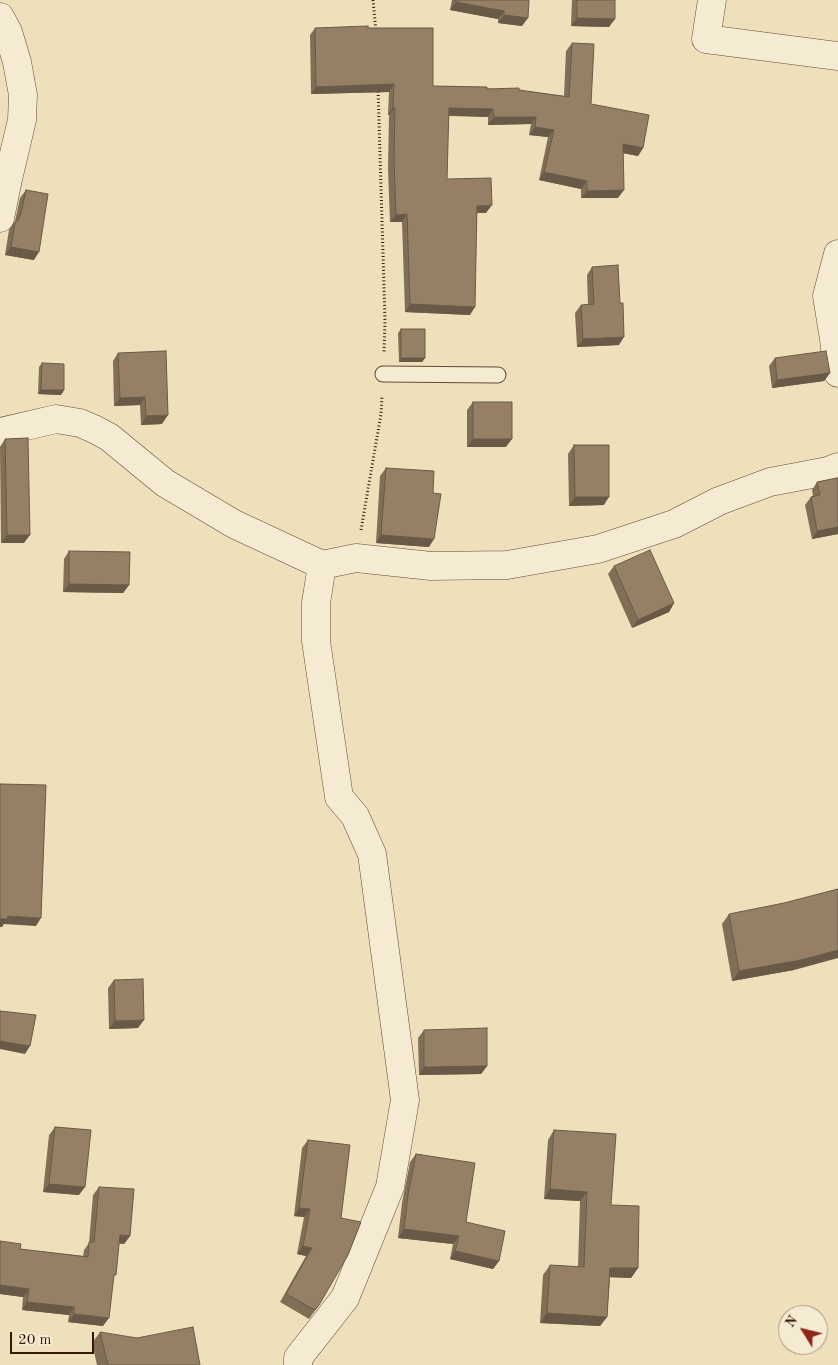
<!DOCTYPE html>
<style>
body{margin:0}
#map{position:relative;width:838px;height:1365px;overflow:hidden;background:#eee0ba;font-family:"Old Standard TT",serif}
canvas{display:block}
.north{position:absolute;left:778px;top:1305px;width:50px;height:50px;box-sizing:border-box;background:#f4ebd2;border:1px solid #a89681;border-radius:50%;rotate:306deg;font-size:14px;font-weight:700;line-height:20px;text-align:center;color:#361708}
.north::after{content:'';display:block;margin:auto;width:18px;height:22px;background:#8f2418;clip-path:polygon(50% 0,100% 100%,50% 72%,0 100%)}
.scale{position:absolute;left:10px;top:1332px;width:84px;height:22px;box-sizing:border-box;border:2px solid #361708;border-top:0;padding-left:6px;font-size:15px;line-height:18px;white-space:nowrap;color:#361708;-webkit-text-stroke:4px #f4ebd2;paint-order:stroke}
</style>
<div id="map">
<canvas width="838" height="1365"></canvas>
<div class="north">N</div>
<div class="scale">20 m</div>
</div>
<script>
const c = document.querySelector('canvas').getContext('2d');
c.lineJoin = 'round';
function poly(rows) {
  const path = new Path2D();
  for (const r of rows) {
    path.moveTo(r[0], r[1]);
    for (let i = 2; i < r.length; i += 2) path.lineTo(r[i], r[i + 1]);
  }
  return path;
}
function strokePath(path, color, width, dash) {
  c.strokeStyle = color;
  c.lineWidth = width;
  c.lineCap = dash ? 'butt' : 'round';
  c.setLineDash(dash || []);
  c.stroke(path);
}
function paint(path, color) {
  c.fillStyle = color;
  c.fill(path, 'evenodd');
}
const lane = poly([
 [383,374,498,375]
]);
const street = poly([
 [712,0,706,39,838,56],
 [0,17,8,32,17,62,23,95,22,120,8,179,0,218],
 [838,254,827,296,834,339,838,373],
 [0,432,56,419,80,423,94,429,109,437,165,483,234,524,322,565,356,558,431,566,507,565,598,549,674,524,719,501,770,482,828,471,838,467],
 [298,1365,298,1358,345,1298,390,1187,405,1100,372,854,355,816,339,797,316,641,316,603,322,565]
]);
strokePath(lane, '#644934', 17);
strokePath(street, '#644934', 29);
strokePath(poly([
 [373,0,376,32],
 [378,88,385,320,384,352],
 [361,530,381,414,382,396]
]), '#361708', 3, [1, 2.5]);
strokePath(lane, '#f4ebd2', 15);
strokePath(street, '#f4ebd2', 28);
paint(poly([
 [452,0,529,0,522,26,498,23,498,19,450,10],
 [572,0,615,0,609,27,571,26],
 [315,28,368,28,433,86,519,90,564,96,566,51,572,43,591,104,643,148,638,156,623,153,618,198,581,198,581,189,539,180,548,137,529,135,531,124,488,125,488,117,448,116,447,179,486,213,477,213,470,315,405,312,402,222,390,222,388,169,389,115,388,115,389,92,311,94,310,35],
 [26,190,34,260,5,255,9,230,15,221,20,198],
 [592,267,619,345,577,347,575,313,581,305,588,305,587,275],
 [401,329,425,358,422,362,399,362,398,333],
 [118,353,162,424,141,425,140,405,114,406,113,361],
 [775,358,830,373,824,381,772,388,769,366],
 [42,363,64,390,61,395,38,394,39,367],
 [473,402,506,447,467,447,467,410],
 [5,439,24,543,1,543,0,447],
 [574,445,604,505,569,506,568,454],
 [386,468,429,547,376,543,380,476],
 [838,478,838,534,812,539,805,505,811,497,813,496,812,490,817,482],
 [69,551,129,585,123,593,63,592,64,559],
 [614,566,674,603,669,612,632,628,608,574],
 [729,914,794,970,732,981,722,924],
 [114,980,138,1028,109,1029,108,988],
 [424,1030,487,1066,481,1074,419,1075,418,1038],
 [55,1127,79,1195,43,1192,49,1135],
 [554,1130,611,1205,638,1268,631,1278,610,1277,607,1317,600,1326,540,1323,543,1275,550,1265,578,1267,580,1201,544,1199,548,1140],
 [308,1140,319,1305,309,1319,280,1302,306,1256,297,1254,304,1217,294,1216,302,1148],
 [416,1154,466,1222,499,1261,493,1269,450,1259,453,1244,398,1238,402,1203,410,1162],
 [99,1187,130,1236,124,1244,119,1243,113,1280,103,1326,68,1322,69,1315,22,1310,23,1297,0,1294,0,1241,20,1249,83,1256,84,1250,89,1243,93,1195],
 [100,1332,200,1365,97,1365,92,1343]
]), '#816e57');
paint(poly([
 [456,2,504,11,498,19,450,10],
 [504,15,528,18,522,26,498,23],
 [577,18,615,19,609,27,571,26],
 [394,84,389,92,311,94,316,87],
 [393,108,395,108,389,115,388,115],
 [449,108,493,109,488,117,443,115],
 [494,117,536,117,531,124,488,125],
 [535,127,554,130,548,137,529,135],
 [623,144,643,148,638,156,617,152],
 [544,172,587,181,581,189,539,180],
 [624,190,618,198,581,198,587,191],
 [492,205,486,213,472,213,477,206],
 [407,214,402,222,390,222,396,215],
 [11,247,39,252,34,260,5,255],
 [410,304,475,307,470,315,405,312],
 [624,337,619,345,577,347,583,339],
 [401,358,425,358,422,362,399,362],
 [830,373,824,381,772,388,777,380],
 [41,390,64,390,61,395,38,394],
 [145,397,140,405,114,406,120,398],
 [168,415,162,424,141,425,146,416],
 [473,439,512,439,506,447,467,447],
 [575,497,609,497,604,505,569,506],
 [838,527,838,534,812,539,817,531],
 [7,535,30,535,24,543,1,543],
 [381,535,434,539,429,547,376,543],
 [69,584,129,585,123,593,63,592],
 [674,603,669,612,632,628,638,620],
 [8,916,41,918,36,926,4,924,2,927,0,927,0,919],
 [838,950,838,958,794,970,732,981,739,971],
 [144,1020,138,1028,109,1029,115,1021],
 [0,1041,30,1046,25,1054,0,1049],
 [487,1066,481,1074,419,1075,424,1067],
 [49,1184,85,1187,79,1195,43,1192],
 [550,1189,587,1192,580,1201,544,1199],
 [299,1208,310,1209,304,1217,294,1216],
 [404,1229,459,1236,453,1244,398,1238],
 [120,1235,130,1236,124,1244,114,1243],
 [303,1246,312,1248,306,1256,297,1254],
 [455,1251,499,1261,493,1269,450,1259],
 [610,1268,638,1268,631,1278,604,1277],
 [0,1285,29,1289,23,1297,0,1294],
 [27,1302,74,1307,69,1315,22,1310],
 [547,1313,607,1317,600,1326,540,1323],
 [74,1314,109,1318,103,1326,68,1322]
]), '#695a47');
const building = poly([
 [456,0,529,0,528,18,504,15,504,11,456,2,456,0],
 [577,0,615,0,615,19,577,18,577,0],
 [368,26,368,28,433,28,433,86,487,87,487,89,519,88,519,90,569,97,572,43,594,44,591,104,649,115,643,148,623,144,624,190,587,191,587,181,544,172,554,130,535,127,536,117,494,117,493,109,449,108,447,179,491,178,492,205,477,206,475,307,410,304,407,214,396,215,394,161,395,108,393,108,394,84,316,87,315,28,368,26],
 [26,190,48,194,39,252,11,247,15,222,18,220,21,213,26,190],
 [618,265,620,303,623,303,624,337,583,339,581,305,594,304,592,267,618,265],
 [401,329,425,329,425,358,401,358,401,329],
 [166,351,168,415,146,416,145,397,120,398,118,353,166,351],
 [826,351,830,373,777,380,775,358,826,351],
 [42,363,64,364,64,390,41,390,42,363],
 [473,402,512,402,512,439,473,439,473,402],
 [28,438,30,535,7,535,5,439,28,438],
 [574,445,609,445,609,497,575,497,574,445],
 [386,468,434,471,433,493,441,494,434,539,381,535,386,468],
 [837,478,838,478,838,527,817,531,811,497,820,495,817,482,837,478],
 [650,550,674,603,638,620,614,566,650,550],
 [69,551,130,552,129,585,69,584,69,551],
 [0,784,46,785,41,918,8,916,7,919,0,919,0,784],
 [838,889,838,950,801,960,739,971,729,914,784,903,838,889],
 [143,979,144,1020,115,1021,114,980,143,979],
 [0,1011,36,1015,30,1046,0,1041,0,1011],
 [487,1028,487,1066,424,1067,424,1030,487,1028],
 [55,1127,91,1130,85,1187,49,1184,55,1127],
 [554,1130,616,1134,611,1205,639,1206,638,1268,610,1268,607,1317,547,1313,550,1265,584,1267,587,1192,550,1189,554,1130],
 [308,1140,350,1145,341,1218,361,1222,348,1255,319,1305,315,1310,286,1294,312,1248,303,1246,310,1209,299,1208,308,1140],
 [416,1154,475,1163,466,1222,505,1231,499,1261,455,1251,459,1236,404,1229,408,1195,416,1154],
 [99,1187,134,1189,130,1236,120,1235,116,1275,114,1275,109,1318,74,1314,74,1307,27,1302,29,1289,0,1285,0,1241,21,1244,20,1249,88,1257,89,1242,94,1242,99,1187],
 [193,1327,200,1365,108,1365,100,1332,137,1338,193,1327]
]);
paint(building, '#968065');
strokePath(building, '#695a47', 1);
</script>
